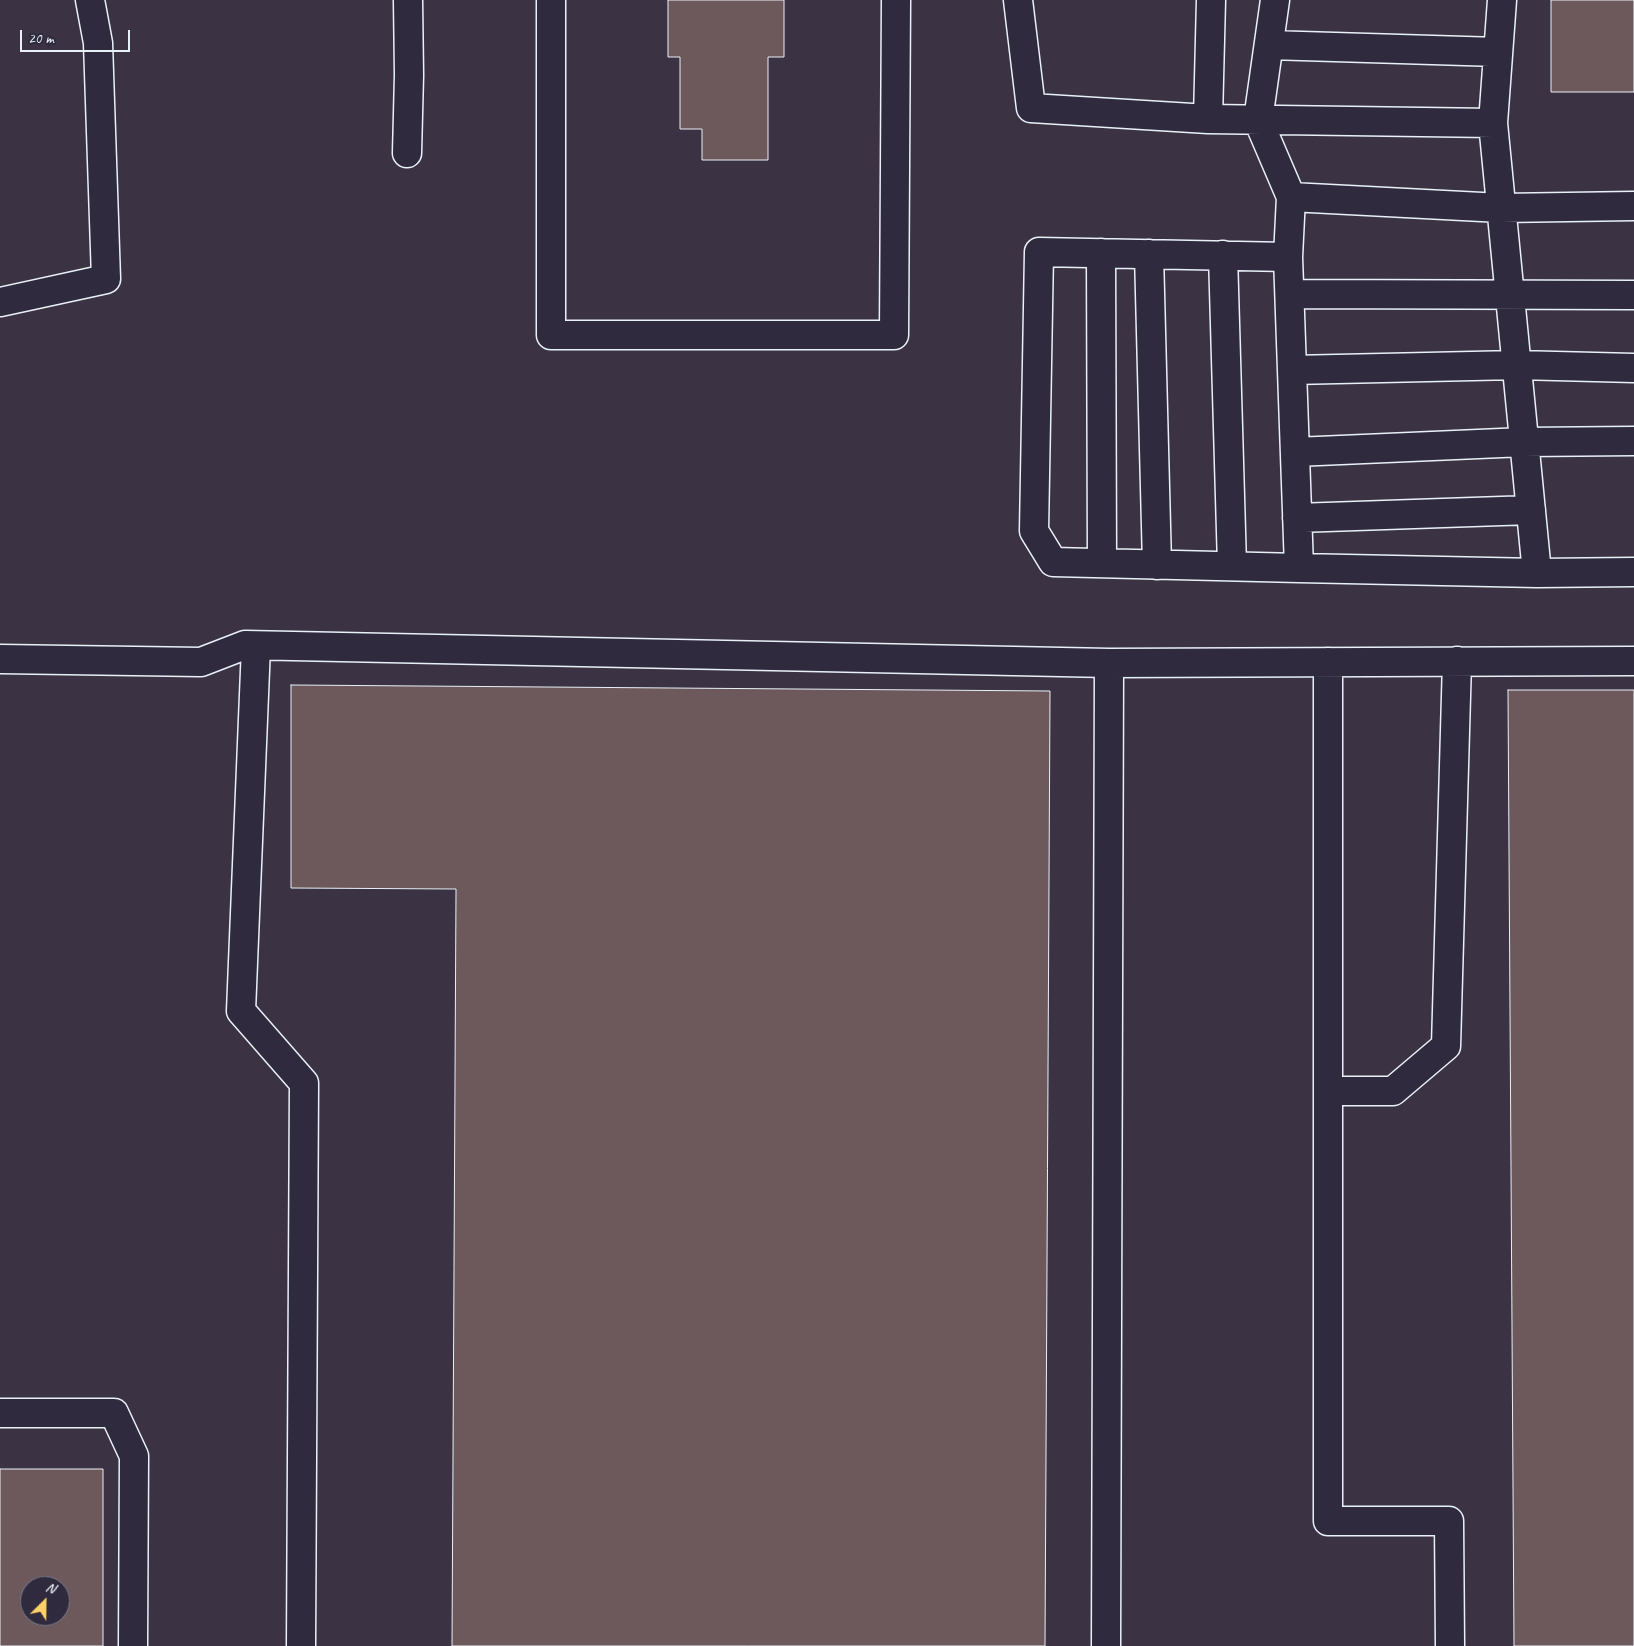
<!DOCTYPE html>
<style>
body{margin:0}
#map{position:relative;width:1634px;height:1646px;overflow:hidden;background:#3b3343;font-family:Caveat,sans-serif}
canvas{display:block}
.north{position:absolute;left:20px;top:1576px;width:50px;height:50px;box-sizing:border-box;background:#2f2a3d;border:1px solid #797a88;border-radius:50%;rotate:23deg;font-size:14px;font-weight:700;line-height:20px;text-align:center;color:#e8f1f8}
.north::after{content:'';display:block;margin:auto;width:18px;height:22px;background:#ffd166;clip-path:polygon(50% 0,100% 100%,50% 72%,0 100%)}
.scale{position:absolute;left:20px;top:30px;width:110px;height:22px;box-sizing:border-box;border:2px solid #e8f1f8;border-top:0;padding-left:6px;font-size:15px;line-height:18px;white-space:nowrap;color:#e8f1f8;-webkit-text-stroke:4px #2f2a3d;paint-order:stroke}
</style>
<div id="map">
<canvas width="1634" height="1646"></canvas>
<div class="north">N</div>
<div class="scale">20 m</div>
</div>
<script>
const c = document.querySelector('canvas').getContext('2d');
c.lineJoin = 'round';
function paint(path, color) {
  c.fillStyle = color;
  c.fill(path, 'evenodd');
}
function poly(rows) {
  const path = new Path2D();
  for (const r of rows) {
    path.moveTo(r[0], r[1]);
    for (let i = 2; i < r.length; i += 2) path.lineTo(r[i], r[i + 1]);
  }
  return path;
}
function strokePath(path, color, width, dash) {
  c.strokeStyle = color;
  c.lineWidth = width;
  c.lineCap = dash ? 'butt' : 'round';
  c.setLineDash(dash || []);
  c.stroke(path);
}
const building = poly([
 [668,0,784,0,784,57,768,57,768,160,702,160,702,129,680,129,680,57,668,57,668,0],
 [1551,0,1634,0,1634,92,1551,92,1551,0],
 [291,685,1050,691,1045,1646,452,1646,456,889,291,888,291,685],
 [1508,690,1634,690,1634,1646,1514,1646,1508,690],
 [0,1469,103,1469,103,1646,0,1646,0,1469],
 [30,1586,60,1586,60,1616,30,1616,30,1586]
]);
paint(building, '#6d585b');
strokePath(building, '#e8f1f8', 1);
const minor = poly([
 [551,0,551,335,894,335,896,0],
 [1018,0,1031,108,1208,119,1211,0],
 [1275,0,1258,120,1291,197],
 [1269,45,1498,52],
 [1208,119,1493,123,1537,573,1634,572],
 [1493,123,1502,0],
 [407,153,409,75,408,0],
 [1101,253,1102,563],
 [1149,254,1157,565],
 [1223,255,1232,566],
 [1288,257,1291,197,1501,208,1634,206],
 [1290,294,1634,295],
 [0,302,106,279,98,43,90,0],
 [1292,370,1517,365,1634,368],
 [1295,452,1524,442,1634,441],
 [1297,518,1531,510],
 [1299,568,1288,257,1039,252,1034,531,1053,562,1299,568,1537,573],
 [256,646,241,1011,304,1083,301,1646],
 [0,659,201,662,245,645,1109,663,1106,1646],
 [1328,662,1328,1521,1449,1521,1450,1646],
 [1109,663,1634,661],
 [1328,1091,1393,1091,1446,1046,1457,661],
 [0,1413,114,1413,134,1456,133,1646]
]);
strokePath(minor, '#e8f1f8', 31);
strokePath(minor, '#2f2a3d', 28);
</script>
